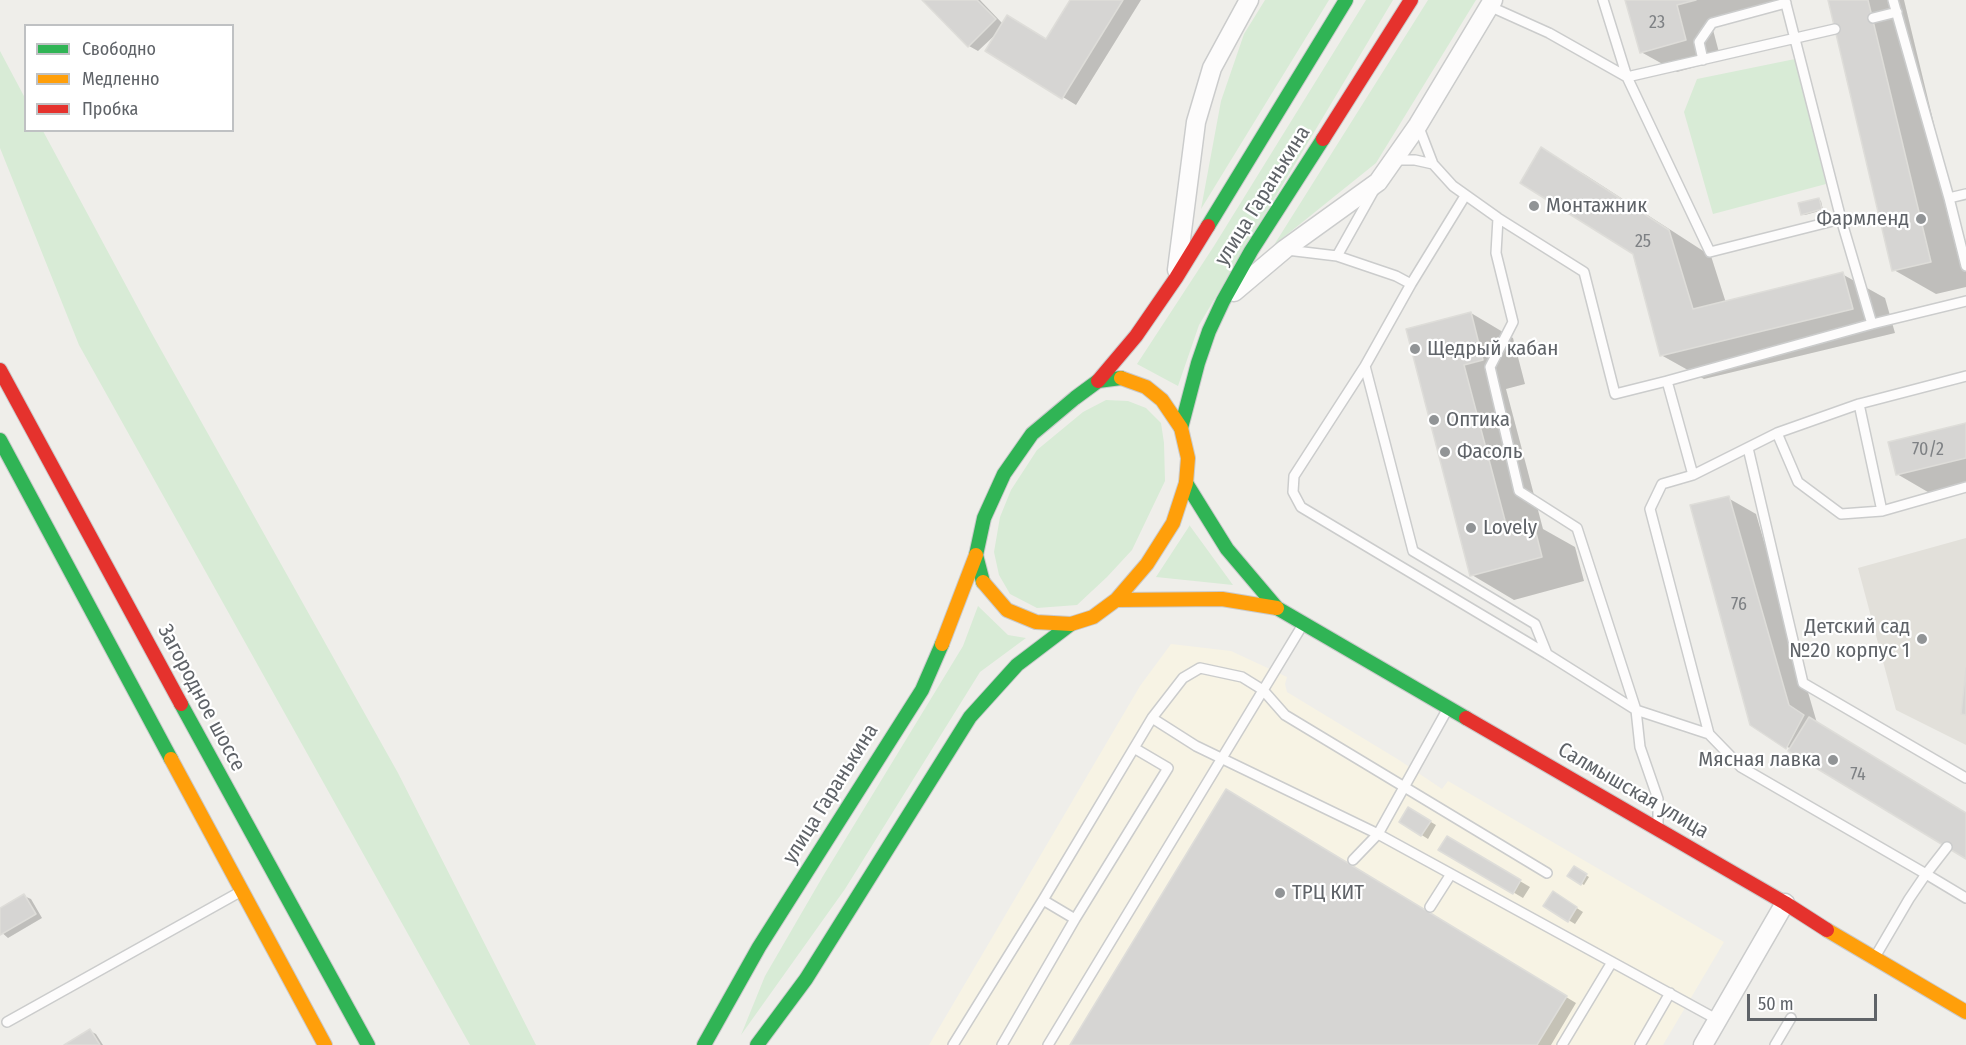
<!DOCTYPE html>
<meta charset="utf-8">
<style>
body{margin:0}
#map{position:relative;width:1966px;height:1045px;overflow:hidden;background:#efeeea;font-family:"Fira Sans Condensed",sans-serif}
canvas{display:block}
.legend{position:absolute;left:24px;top:24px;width:210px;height:108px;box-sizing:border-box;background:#fff;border:2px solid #bfc1c3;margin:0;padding:8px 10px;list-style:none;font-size:18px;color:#5f6368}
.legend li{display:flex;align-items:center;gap:12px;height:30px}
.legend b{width:30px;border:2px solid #bfc1c3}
.scale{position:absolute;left:1747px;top:994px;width:130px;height:27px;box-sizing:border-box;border:3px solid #5f6368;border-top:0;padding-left:8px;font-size:18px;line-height:21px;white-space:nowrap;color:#5f6368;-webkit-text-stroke:4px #fff;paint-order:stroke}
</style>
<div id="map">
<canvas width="1966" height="1045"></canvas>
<ul class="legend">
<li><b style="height:8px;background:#30b455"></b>Свободно</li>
<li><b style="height:8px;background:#ff9f0a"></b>Медленно</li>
<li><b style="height:8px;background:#e5322d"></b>Пробка</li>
</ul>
<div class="scale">50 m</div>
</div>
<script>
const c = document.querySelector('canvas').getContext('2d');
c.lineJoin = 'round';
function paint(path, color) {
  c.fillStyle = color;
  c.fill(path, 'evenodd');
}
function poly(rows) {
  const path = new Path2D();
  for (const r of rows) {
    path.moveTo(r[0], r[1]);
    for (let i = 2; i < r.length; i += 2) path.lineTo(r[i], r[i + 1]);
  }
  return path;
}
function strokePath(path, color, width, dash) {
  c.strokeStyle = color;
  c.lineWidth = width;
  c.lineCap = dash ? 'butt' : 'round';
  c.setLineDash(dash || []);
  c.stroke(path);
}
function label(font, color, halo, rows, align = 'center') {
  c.font = font + ' "Fira Sans Condensed",sans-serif';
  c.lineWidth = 4.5;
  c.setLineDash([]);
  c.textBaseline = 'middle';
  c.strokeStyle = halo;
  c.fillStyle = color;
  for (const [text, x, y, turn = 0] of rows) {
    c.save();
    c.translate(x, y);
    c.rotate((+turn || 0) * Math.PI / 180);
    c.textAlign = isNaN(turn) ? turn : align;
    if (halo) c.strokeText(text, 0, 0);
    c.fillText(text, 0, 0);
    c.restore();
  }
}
paint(poly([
 [1171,644,1231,651,1287,677,1285,684,1287,692,1399,760,1442,789,1448,781,1724,942,1663,1045,929,1045,1140,686]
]), '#f7f3e4');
paint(poly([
 [1966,538,1966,745,1896,710,1858,568]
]), '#e2e0da');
paint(poly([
 [1265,0,1329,0,1201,209,1221,101,1244,34],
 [1366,0,1393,0,1199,325,1178,386,1137,364,1214,246],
 [1428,0,1476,0,1376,163,1274,245],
 [0,51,25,98,26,130,43,131,151,332,398,773,536,1045,470,1045,79,345,0,148],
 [1795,59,1826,184,1713,214,1684,112,1697,79],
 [1106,400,1128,401,1146,408,1161,423,1164,443,1165,481,1132,550,1107,577,1077,605,1037,608,1010,594,999,575,994,552,1000,517,1011,490,1037,450,1083,412],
 [1190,525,1190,526,1233,585,1156,577],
 [978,606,1008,635,1026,638,980,672,845,889,741,1035,765,976,823,876,963,646]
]), '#d8ebd6');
paint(poly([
 [925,0,980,0,1003,24,1047,40,1072,0,1141,0,1076,105,1063,97,995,35,978,51,969,46],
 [1627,0,1780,0,1781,6,1712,26,1721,60,1677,72,1641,52],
 [1829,0,1904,0,1966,256,1966,287,1936,294,1894,270],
 [1541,150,1584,174,1711,256,1726,303,1842,274,1885,298,1895,333,1704,379,1661,355,1634,253],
 [1818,199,1821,201,1823,210,1805,215,1802,214],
 [1471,313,1513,338,1525,384,1506,389,1543,529,1575,547,1584,581,1514,600,1472,575,1408,330],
 [1966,424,1966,486,1933,495,1897,474],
 [1728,498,1756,514,1817,723,1966,814,1966,859,1751,724],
 [1226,791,1576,1003,1551,1045,1072,1045],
 [1409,809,1436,825,1428,839,1401,822],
 [1447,838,1530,887,1523,898,1440,849],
 [1574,868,1589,877,1584,885,1569,876],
 [1553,893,1583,912,1575,924,1545,906],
 [24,896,31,899,42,918,8,938,0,931,0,910],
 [90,1031,96,1034,103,1045,67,1045]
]), '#0003');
const building = poly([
 [922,0,977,0,996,19,968,47,922,0],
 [1070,0,1123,0,1062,99,985,51,1007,15,1046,39,1070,0],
 [1625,0,1696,0,1677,5,1686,40,1640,53,1625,0],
 [1828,0,1868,0,1931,262,1892,271,1828,0],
 [1541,147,1669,230,1693,309,1843,272,1853,309,1660,356,1633,254,1520,183,1541,147],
 [1819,198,1822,209,1801,215,1798,203,1819,198],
 [1471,312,1483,360,1464,365,1507,528,1533,521,1542,557,1470,576,1406,329,1471,312],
 [1966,423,1966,458,1896,475,1888,442,1966,423],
 [1729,496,1789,705,1804,715,1786,749,1750,725,1690,505,1729,496],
 [1966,668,1966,715,1961,714,1966,668],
 [1809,717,1966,813,1966,859,1788,751,1809,717],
 [1226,789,1567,996,1537,1045,1070,1045,1226,789],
 [1408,807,1431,821,1421,836,1399,822,1408,807],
 [1447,836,1521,880,1513,894,1438,850,1447,836],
 [1574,866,1587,874,1581,885,1567,876,1574,866],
 [1553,891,1577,907,1568,922,1543,906,1553,891],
 [24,894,36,914,0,935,0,908,24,894],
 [90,1029,100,1045,64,1045,90,1029]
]);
paint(building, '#d6d5d3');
strokePath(building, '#deddd9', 1.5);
const lane = poly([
 [1603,0,1627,77,1835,29],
 [1785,0,1841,219,1872,324],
 [1893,0,1949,198,1966,194],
 [1489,6,1549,33,1627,77,1710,252,1841,219],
 [1873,18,1897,12],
 [1703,60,1699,42,1712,23,1786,3],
 [1418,125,1433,164,1453,186,1498,218,1584,272,1615,394,1667,381],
 [1395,160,1415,160,1433,164],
 [1949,198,1966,266],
 [1498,218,1496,253,1513,322,1490,367,1519,491,1577,528,1636,710,1640,747,1658,799,1658,825],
 [1287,250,1337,256,1396,276,1411,284,1365,366,1294,476,1293,492,1301,507,1547,654,1636,710,1709,734],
 [1337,256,1374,190],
 [1411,284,1465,196],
 [1365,366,1413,551,1535,624,1547,654],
 [1859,404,1882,511],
 [1777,433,1798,482,1841,514,1882,511,1966,487],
 [1748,448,1803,683,1966,778],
 [1693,475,1667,381,1872,324,1966,301],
 [1152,718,1183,678,1200,668,1242,677,1263,690,1285,715,1547,873],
 [1947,847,1926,874,1741,767,1709,734,1650,509,1662,484,1693,475,1777,433,1859,404,1966,376],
 [1353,860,1378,834,1447,710],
 [1043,900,1075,919],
 [1430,907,1451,874],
 [1875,957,1909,899,1926,874,1966,898],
 [7,1022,238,893],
 [953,1045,1043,900,1152,718,1196,746,1378,834,1718,1020],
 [1002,1045,1075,919,1168,768,1134,748],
 [1048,1045,1302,626],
 [1562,1045,1612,962],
 [1640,1045,1670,993],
 [1775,1045,1791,1018]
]);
const street = poly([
 [1177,270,1196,122,1212,68,1249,0],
 [1234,292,1285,249,1378,182,1418,125,1493,0],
 [1703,1045,1785,903]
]);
const fast = poly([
 [1208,226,1346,0],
 [1181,428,1198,363,1209,331,1223,301,1251,251,1323,139],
 [0,440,171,759],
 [1186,483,1227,549,1277,608,1466,718],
 [983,582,976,555,984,518,1004,474,1032,434,1075,398,1098,381,1121,378],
 [181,704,368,1045],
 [704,1045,759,947,922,690,942,644],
 [757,1045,806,979,970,717,1017,665,1071,624]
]);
const slow = poly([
 [983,582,1007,610,1036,622,1071,624,1093,617,1116,600,1147,564,1173,523,1186,483,1188,458,1181,428,1162,400,1146,387,1121,378],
 [1116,600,1222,599,1277,608],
 [942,644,976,555],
 [171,759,325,1045],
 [1827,930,1966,1012]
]);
const jam = poly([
 [1323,139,1411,0],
 [0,370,181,704],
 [1098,381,1136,336,1176,278,1208,226],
 [1466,718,1785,903,1827,930]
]);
strokePath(lane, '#cbcccc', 12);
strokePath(street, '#cbcccc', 21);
strokePath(fast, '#cacacb', 16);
strokePath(slow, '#cacacb', 16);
strokePath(jam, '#cacacb', 16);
strokePath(lane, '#fdfcfc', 9);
strokePath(street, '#fdfcfc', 18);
strokePath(fast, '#30b455', 14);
strokePath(slow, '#ff9f0a', 14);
strokePath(jam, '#e5322d', 14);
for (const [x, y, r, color] of [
 [1534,206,6,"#919496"],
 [1921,219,6,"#919496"],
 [1415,349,6,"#919496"],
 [1434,420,6,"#919496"],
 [1445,452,6,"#919496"],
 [1471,528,6,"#919496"],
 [1922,639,6,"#919496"],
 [1833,760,6,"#919496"],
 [1280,893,6,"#919496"]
]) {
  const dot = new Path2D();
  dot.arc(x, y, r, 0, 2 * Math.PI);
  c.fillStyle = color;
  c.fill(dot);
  strokePath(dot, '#fff', 2);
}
label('18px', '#7e8184', null, [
 ["23",1657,23],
 ["25",1643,242],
 ["70/2",1928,450],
 ["76",1739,605],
 ["74",1858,775]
]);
label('21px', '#5f6368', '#fff', [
 ["улица Гаранькина",1263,196,-58],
 ["Загородное шоссе",201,698,62],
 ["Салмышская улица",1633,791,30],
 ["улица Гаранькина",831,794,-58]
]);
label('21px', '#5f6368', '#fff', [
 ["Монтажник",1546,206],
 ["Фармленд",1909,219,"right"],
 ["Щедрый кабан",1427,349],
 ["Оптика",1446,420],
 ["Фасоль",1457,452],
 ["Lovely",1483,528],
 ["Детский сад",1910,627,"right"],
 ["№20 корпус 1",1910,651,"right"],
 ["Мясная лавка",1821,760,"right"],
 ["ТРЦ КИТ",1292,893]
], 'left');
</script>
